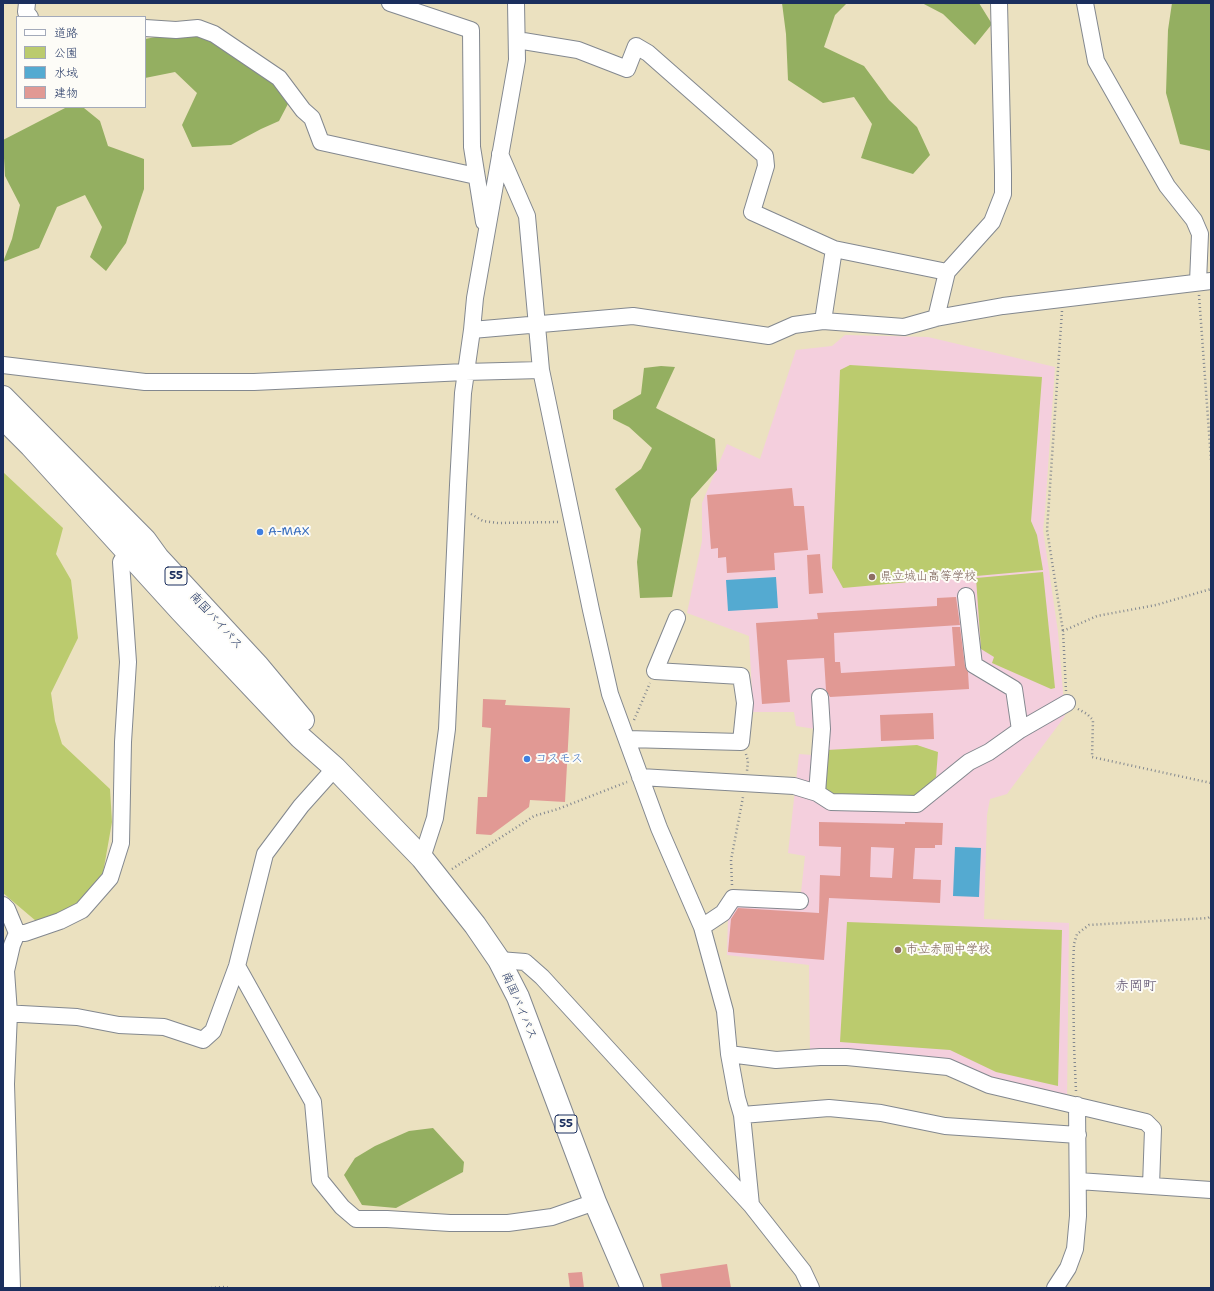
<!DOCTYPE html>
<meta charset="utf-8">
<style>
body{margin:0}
#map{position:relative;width:1214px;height:1291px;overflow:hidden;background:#ebe1c0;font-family:"Shantell Sans","Klee One",sans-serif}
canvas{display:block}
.frame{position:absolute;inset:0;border:4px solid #1b2f5e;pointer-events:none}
.legend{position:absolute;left:16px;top:16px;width:130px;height:92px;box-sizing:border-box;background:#fdfcf7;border:1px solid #a3aaba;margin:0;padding:5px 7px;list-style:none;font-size:12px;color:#1b2f5e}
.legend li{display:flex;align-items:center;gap:8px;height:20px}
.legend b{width:20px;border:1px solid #a3aaba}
</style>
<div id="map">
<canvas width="1214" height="1291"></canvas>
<div class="frame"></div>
<ul class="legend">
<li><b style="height:5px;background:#fff"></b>道路</li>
<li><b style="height:11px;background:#bbcb6e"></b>公園</li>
<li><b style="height:11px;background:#54aad1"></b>水域</li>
<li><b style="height:11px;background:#e19994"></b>建物</li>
</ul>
</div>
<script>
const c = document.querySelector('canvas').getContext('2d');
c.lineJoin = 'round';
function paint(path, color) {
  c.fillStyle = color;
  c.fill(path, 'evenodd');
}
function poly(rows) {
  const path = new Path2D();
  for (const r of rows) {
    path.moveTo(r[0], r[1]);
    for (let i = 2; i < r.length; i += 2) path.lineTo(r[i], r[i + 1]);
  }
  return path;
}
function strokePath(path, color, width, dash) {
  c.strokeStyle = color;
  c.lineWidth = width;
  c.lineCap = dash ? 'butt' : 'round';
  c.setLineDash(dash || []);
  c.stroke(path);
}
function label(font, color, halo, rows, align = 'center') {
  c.font = font + ' "Shantell Sans","Klee One",sans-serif';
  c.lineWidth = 4;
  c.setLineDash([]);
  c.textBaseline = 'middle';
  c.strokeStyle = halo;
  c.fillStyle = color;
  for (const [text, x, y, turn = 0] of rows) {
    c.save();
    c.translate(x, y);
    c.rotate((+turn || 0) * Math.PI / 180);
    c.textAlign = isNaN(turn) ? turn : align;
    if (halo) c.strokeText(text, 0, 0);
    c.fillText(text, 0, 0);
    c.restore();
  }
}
paint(poly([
 [845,335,928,337,1055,367,1045,511,1043,530,1058,632,1065,716,1007,794,990,799,987,815,984,919,1069,923,1067,1099,983,1076,810,1054,809,965,727,955,728,917,739,903,800,901,805,856,788,853,799,754,812,755,815,729,796,726,794,712,753,712,749,636,687,613,702,541,702,503,727,444,760,459,796,350,832,346]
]), '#f4cfdd');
paint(poly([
 [850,365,1042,377,1031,521,1037,535,1043,570,843,588,832,568,840,370],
 [3,472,63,528,56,554,71,580,78,638,51,693,55,721,62,744,110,789,112,822,103,873,75,908,36,921,3,893],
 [1043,572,1055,688,1051,689,992,663,994,657,981,649,976,578],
 [917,745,938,752,936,777,914,798,830,797,824,788,827,750],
 [847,922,1062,930,1058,1086,996,1072,950,1050,840,1042]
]), '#bbcb6e');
paint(poly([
 [782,3,847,3,835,15,824,47,864,66,889,100,917,127,930,155,913,174,861,158,872,124,854,97,823,103,788,80,786,34],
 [922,3,979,3,992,24,975,45,943,14],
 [1172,3,1211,3,1211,151,1180,144,1166,93,1168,30],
 [172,34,203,36,275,83,289,102,279,121,261,129,231,145,192,147,182,125,197,93,175,72,145,78,145,39],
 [67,107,84,108,100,121,108,146,144,159,144,189,126,243,106,271,90,257,102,227,85,195,57,207,39,248,3,262,12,239,20,205,5,176,3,140],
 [661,366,675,367,656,408,715,439,717,470,691,499,672,597,640,598,637,562,641,529,615,489,641,469,652,448,629,427,613,419,613,410,641,394,644,368],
 [433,1128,464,1162,463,1172,396,1208,362,1205,344,1175,355,1158,375,1146,409,1131]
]), '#94af61');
paint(poly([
 [776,577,778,608,728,611,726,580],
 [955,847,981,848,979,897,953,896]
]), '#54aad1');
paint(poly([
 [792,488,794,506,804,506,808,550,774,553,775,570,727,573,726,557,718,558,718,548,711,549,707,495],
 [820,554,823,593,809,594,807,555],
 [956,597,960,625,834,633,835,662,840,662,841,673,955,666,952,627,960,627,965,666,968,672,969,689,830,697,826,690,824,658,787,660,790,702,762,704,756,623,818,619,817,613,937,606,937,598],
 [483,699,506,700,505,705,570,708,565,802,530,800,529,807,491,835,476,834,478,797,487,797,491,728,482,727],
 [933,713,934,739,881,741,880,715],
 [819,822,905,824,905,822,943,823,942,845,935,845,935,848,915,848,913,879,941,880,940,903,829,898,824,960,728,952,731,919,738,908,819,913,820,875,840,876,841,847,819,846],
 [871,847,894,848,892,878,870,877],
 [727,1264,731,1288,662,1288,660,1274],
 [582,1272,584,1288,570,1288,568,1273]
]), '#e19994');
const minor = poly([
 [27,3,26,12,30,17],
 [390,3,471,30,472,147,484,222],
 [1085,3,1096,61,1167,186,1194,220,1200,234,1198,282],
 [145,28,176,30,198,28,214,34,279,78,303,110,312,118,321,142,476,176],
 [517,40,578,50,627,69,636,46,648,53,765,156,766,166,752,212,834,249,823,321],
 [500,154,527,216,541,370,591,610,610,694,659,828,702,927,725,1011,729,1054,737,1098,742,1115,751,1205],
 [834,249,947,272],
 [936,318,947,272,992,222,1003,194,1003,174,999,3],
 [472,330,633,316,769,336,794,325,823,321,904,327,936,318,1003,306,1211,281],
 [3,365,145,382,254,382,465,372,541,370],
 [820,697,822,729,817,793,831,802,917,804,969,762,989,752,1020,730,1014,689,974,665,966,596],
 [1020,730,1067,703],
 [627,739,741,742,745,703,741,676,655,671,677,618],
 [640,777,794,786,817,793],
 [422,858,435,818,447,729,458,485,463,393,472,330,475,298,517,60,516,3],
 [3,905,7,909,17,933,12,945,6,971,9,1013,6,1084,12,1288],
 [702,927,723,913,733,898,800,901],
 [17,933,25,933,60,921,82,910,110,878,121,843,123,742,128,662,121,562,127,552,135,546],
 [499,960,525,962,542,977,751,1205,803,1271,811,1288],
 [237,966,313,1102,320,1180,342,1207,356,1219,387,1219,450,1223,508,1223,552,1217,595,1202],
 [3,1013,77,1017,119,1025,164,1027,203,1040,213,1031,237,966,265,854,301,806,335,768],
 [729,1054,776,1060,820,1057,847,1057,948,1067,989,1085,1146,1122,1153,1129,1151,1186],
 [742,1115,829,1108,881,1113,945,1126,1078,1135],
 [1078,1181,1211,1190],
 [1055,1288,1068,1268,1075,1249,1078,1216,1077,1105]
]);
const highway = poly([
 [3,397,145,540,158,558,258,666,303,720],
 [3,418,31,446,181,611,300,737,335,768,422,858,475,925,499,960,518,997,595,1202,632,1288]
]);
strokePath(minor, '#83888f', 18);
strokePath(highway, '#83888f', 24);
strokePath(poly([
 [1199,295,1211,460],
 [1062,311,1047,530,1063,631],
 [471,514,483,521,498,523,560,522],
 [1066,691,1063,631,1097,616,1156,605,1211,589],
 [1078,709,1087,714,1093,720,1092,757,1211,783],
 [634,720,650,683],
 [746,754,748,761,747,771],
 [452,869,534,816,558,809,627,782],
 [732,885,731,860,743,797],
 [1076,1091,1074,1046,1073,968,1074,944,1077,934,1089,925,1208,918,1211,916],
 [211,1288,222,1287,231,1288]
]), '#83888f', 2.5, [1, 3]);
strokePath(minor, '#fff', 16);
strokePath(highway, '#fff', 22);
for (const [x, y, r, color] of [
 [260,532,4,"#3f7fe0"],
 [872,577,4,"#8d6e63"],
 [527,759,4,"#3f7fe0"],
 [898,950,4,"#8d6e63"]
]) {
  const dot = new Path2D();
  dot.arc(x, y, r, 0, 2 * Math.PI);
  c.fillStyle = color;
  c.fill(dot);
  strokePath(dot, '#fdfcf7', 1.5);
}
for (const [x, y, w] of [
 [176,576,22],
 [566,1124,22]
]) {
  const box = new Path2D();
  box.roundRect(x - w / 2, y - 9, w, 18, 3);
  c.fillStyle = '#fdfcf7';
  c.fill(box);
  strokePath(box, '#1b2f5e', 1);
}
label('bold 11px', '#1b2f5e', null, [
 ["55",176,576],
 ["55",566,1124]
]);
label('12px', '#366cbe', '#fdfcf7', [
 ["A-MAX",268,532],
 ["コスモス",535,759]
], 'left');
label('12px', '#785e54', '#fdfcf7', [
 ["県立城山高等学校",880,577],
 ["市立赤岡中学校",906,950]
], 'left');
label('12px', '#1b2f5e', '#fdfcf7', [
 ["南国バイパス",216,621,48],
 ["南国バイパス",519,1006,67]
]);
label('14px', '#605471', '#fdfcf7', [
 ["赤岡町",1136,986]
]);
</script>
